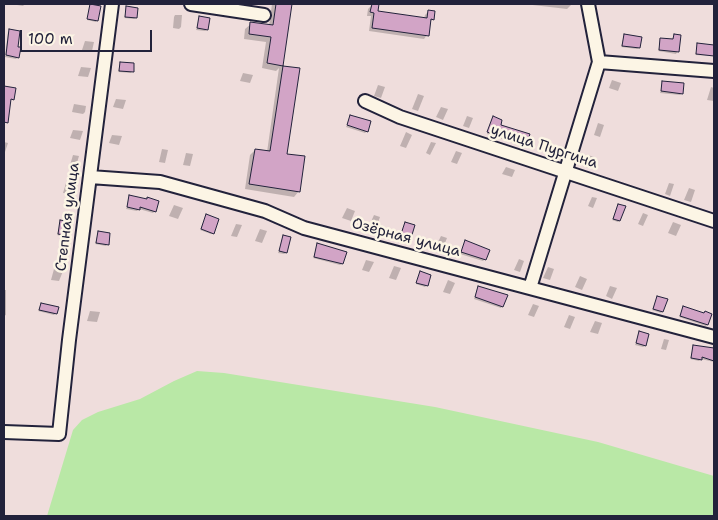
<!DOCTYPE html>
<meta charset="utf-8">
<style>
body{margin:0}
#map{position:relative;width:718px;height:520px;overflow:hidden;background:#efdddc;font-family:"Shantell Sans",sans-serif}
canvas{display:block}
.frame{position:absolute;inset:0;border:5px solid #22223b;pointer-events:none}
.scale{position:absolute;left:20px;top:30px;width:132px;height:22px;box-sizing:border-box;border:2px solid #22223b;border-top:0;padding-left:6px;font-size:15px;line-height:18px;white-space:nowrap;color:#22223b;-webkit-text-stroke:4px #fcf5e5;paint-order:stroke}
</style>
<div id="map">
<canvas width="718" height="520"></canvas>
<div class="frame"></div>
<div class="scale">100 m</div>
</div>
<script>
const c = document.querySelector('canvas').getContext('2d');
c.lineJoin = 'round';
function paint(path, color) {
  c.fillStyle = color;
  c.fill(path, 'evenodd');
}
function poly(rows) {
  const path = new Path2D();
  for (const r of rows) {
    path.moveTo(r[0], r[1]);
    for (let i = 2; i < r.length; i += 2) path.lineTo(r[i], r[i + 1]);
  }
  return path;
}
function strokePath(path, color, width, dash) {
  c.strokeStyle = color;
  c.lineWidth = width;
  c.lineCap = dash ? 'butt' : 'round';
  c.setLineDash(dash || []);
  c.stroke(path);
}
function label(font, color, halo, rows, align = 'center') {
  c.font = font + ' "Shantell Sans",sans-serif';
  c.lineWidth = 5;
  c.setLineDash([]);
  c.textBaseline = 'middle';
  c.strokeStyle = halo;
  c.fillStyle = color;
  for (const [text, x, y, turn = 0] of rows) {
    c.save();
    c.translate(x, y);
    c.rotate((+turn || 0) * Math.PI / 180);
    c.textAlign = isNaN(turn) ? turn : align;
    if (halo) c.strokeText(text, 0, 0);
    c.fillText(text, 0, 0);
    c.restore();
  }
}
paint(poly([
 [197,371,224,373,435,407,598,442,714,476,714,516,47,516,73,430,82,420,98,412,140,399,174,381]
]), '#b9e8a6');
paint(poly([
 [11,4,25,4,23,6],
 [90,4,100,4,96,22,87,20],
 [272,4,291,4,282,67,298,69,285,155,299,191,294,197,245,189,250,155,255,150,267,152,279,68,276,71,262,68,266,42,244,39,245,29,251,24,269,26],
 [524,4,572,4,567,9],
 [372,5,377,12,424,19,425,15,429,11,433,19,429,23,427,35,424,39,369,31,371,16,367,16,368,9],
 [127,7,136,18,134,19,124,18],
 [175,15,182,15,181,27,179,29,173,28,174,17],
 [200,17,207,30,205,31,196,30],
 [10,31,16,48,18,57,16,59,5,57,8,32],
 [674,35,679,36,677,52,676,54,658,51,661,39,672,41],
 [624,36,639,48,637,49,621,47],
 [85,41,94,42,92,51,82,50],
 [698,45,714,46,714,56,695,55],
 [120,63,132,71,131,73,118,72],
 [81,67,91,68,88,77,78,76],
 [243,73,253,75,250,83,240,81],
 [612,80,621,83,618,91,609,88],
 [663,82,682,93,680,95,660,93],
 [378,85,385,87,381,98,374,96],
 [711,87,714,88,714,101,707,100],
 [418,94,424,96,418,111,412,109],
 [116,99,126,100,123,109,113,107],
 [74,104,86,106,85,112,83,114,72,112],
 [441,107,448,109,443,120,436,117],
 [351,116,367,131,365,133,346,127],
 [467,116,473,118,469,128,463,126],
 [492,119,499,126,525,144,523,146,487,134],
 [598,123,604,125,600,137,594,135],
 [73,130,83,131,80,140,70,138],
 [406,132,412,135,406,148,400,146],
 [112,135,122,136,119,145,109,143],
 [4,142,8,143,4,155],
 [431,142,436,143,430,155,426,153],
 [162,149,168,150,165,163,159,162],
 [456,151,462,153,457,164,451,162],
 [186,153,193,154,190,166,183,165],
 [73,155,79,156,76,166,70,165],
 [588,155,594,157,589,168,583,166],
 [506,167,515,170,512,177,502,174],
 [66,183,76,184,73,194,63,193],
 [669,183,674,184,670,196,665,194],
 [689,188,695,190,691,202,684,200],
 [130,197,146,200,155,211,153,213,139,209,137,211,126,209],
 [592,197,597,198,593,208,588,206],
 [174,205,183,208,178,219,169,216],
 [618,205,619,221,618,222,612,220],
 [347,208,355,211,351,221,342,218],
 [643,213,648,215,643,226,638,224],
 [374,215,380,217,376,228,369,226],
 [206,216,213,233,211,234,200,230],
 [61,222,67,235,65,237,57,235],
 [673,222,681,225,676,236,668,233],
 [405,223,410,237,408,238,400,236],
 [236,224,242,225,237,237,231,236],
 [260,229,267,231,262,243,255,241],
 [98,232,107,244,106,246,95,244],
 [284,236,286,253,284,254,278,253],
 [441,236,447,238,443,248,436,246],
 [465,242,485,259,483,261,460,254],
 [318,244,345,253,342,264,340,265,313,258],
 [519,259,524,261,520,272,514,270],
 [366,260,374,262,369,272,362,270],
 [394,266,401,268,396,280,389,278],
 [548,267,554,269,550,280,543,278],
 [54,269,63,271,59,281,51,280],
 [420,273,427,285,425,287,416,284],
 [580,276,587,279,582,290,575,287],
 [448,280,455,283,450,294,443,292],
 [610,286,617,288,612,299,606,296],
 [477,289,502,306,501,308,474,299],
 [4,290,6,290,6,315,4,316],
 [657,297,662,312,661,313,652,310],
 [41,304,56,313,54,315,38,311],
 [533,304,539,306,534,317,528,315],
 [683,308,707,325,706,326,679,317],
 [90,311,100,312,97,322,87,321],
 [569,315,575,317,570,329,564,327],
 [595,321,602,323,598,334,590,332],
 [640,332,645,346,643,347,635,345],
 [664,339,669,340,666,350,661,349],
 [694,346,714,349,714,362,701,359,699,361,690,359]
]), '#0003');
const building = poly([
 [90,4,101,6,98,21,87,19,90,4],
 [276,4,292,4,283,66,267,63,271,37,249,34,250,22,273,25,276,4],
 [372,4,379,4,378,11,427,18,428,10,435,11,434,20,431,19,429,36,372,28,374,13,370,12,372,4],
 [126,6,138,8,137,18,125,17,126,6],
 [199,16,210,18,208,30,197,28,199,16],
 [9,29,20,31,18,47,21,47,19,58,6,55,9,29],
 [624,34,642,37,640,48,622,46,624,34],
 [674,34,681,35,679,52,659,50,660,38,673,39,674,34],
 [697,43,714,45,714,56,696,54,697,43],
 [120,62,134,63,134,72,119,71,120,62],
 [283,66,300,68,287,154,305,156,300,192,249,184,255,149,270,151,283,66],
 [662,81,684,83,683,94,661,91,662,81],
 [4,86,16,88,14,100,11,99,8,123,4,122,4,86],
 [350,115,371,121,368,132,347,125,350,115],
 [493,116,502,120,501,125,530,134,526,145,487,132,493,116],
 [129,195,147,199,147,197,159,201,156,212,140,207,140,210,127,207,129,195],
 [618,204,626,206,620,221,613,219,618,204],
 [206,214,219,219,214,234,201,229,206,214],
 [60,220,71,222,68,236,58,234,60,220],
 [405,222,415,225,411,238,401,234,405,222],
 [98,231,110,233,109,245,96,243,98,231],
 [283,235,291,237,287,253,279,251,283,235],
 [465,240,490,250,486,260,461,252,465,240],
 [317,243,347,252,343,264,314,257,317,243],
 [420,271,431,275,428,286,416,283,420,271],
 [478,286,508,295,503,307,475,297,478,286],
 [657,296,668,299,663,312,653,309,657,296],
 [41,303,59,307,57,314,39,310,41,303],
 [683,306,704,313,705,311,712,314,708,325,680,316,683,306],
 [639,331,649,334,646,346,636,343,639,331],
 [693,345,714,348,714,361,702,357,702,360,691,358,693,345]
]);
paint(building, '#d2a4c6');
strokePath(building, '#22223b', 1);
const minor = poly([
 [191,4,264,15],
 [599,62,714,71],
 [365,101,400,117,714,221],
 [90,177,160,182,265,211,304,228,714,337],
 [530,288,599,62,588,4],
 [4,432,59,434,69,340,112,4]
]);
strokePath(minor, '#22223b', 16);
strokePath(minor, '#fcf5e5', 12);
label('15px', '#22223b', '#fcf5e5', [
 ["улица Пургина",544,147,18],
 ["Степная улица",68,217,-83],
 ["Озёрная улица",406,238,15]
]);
</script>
